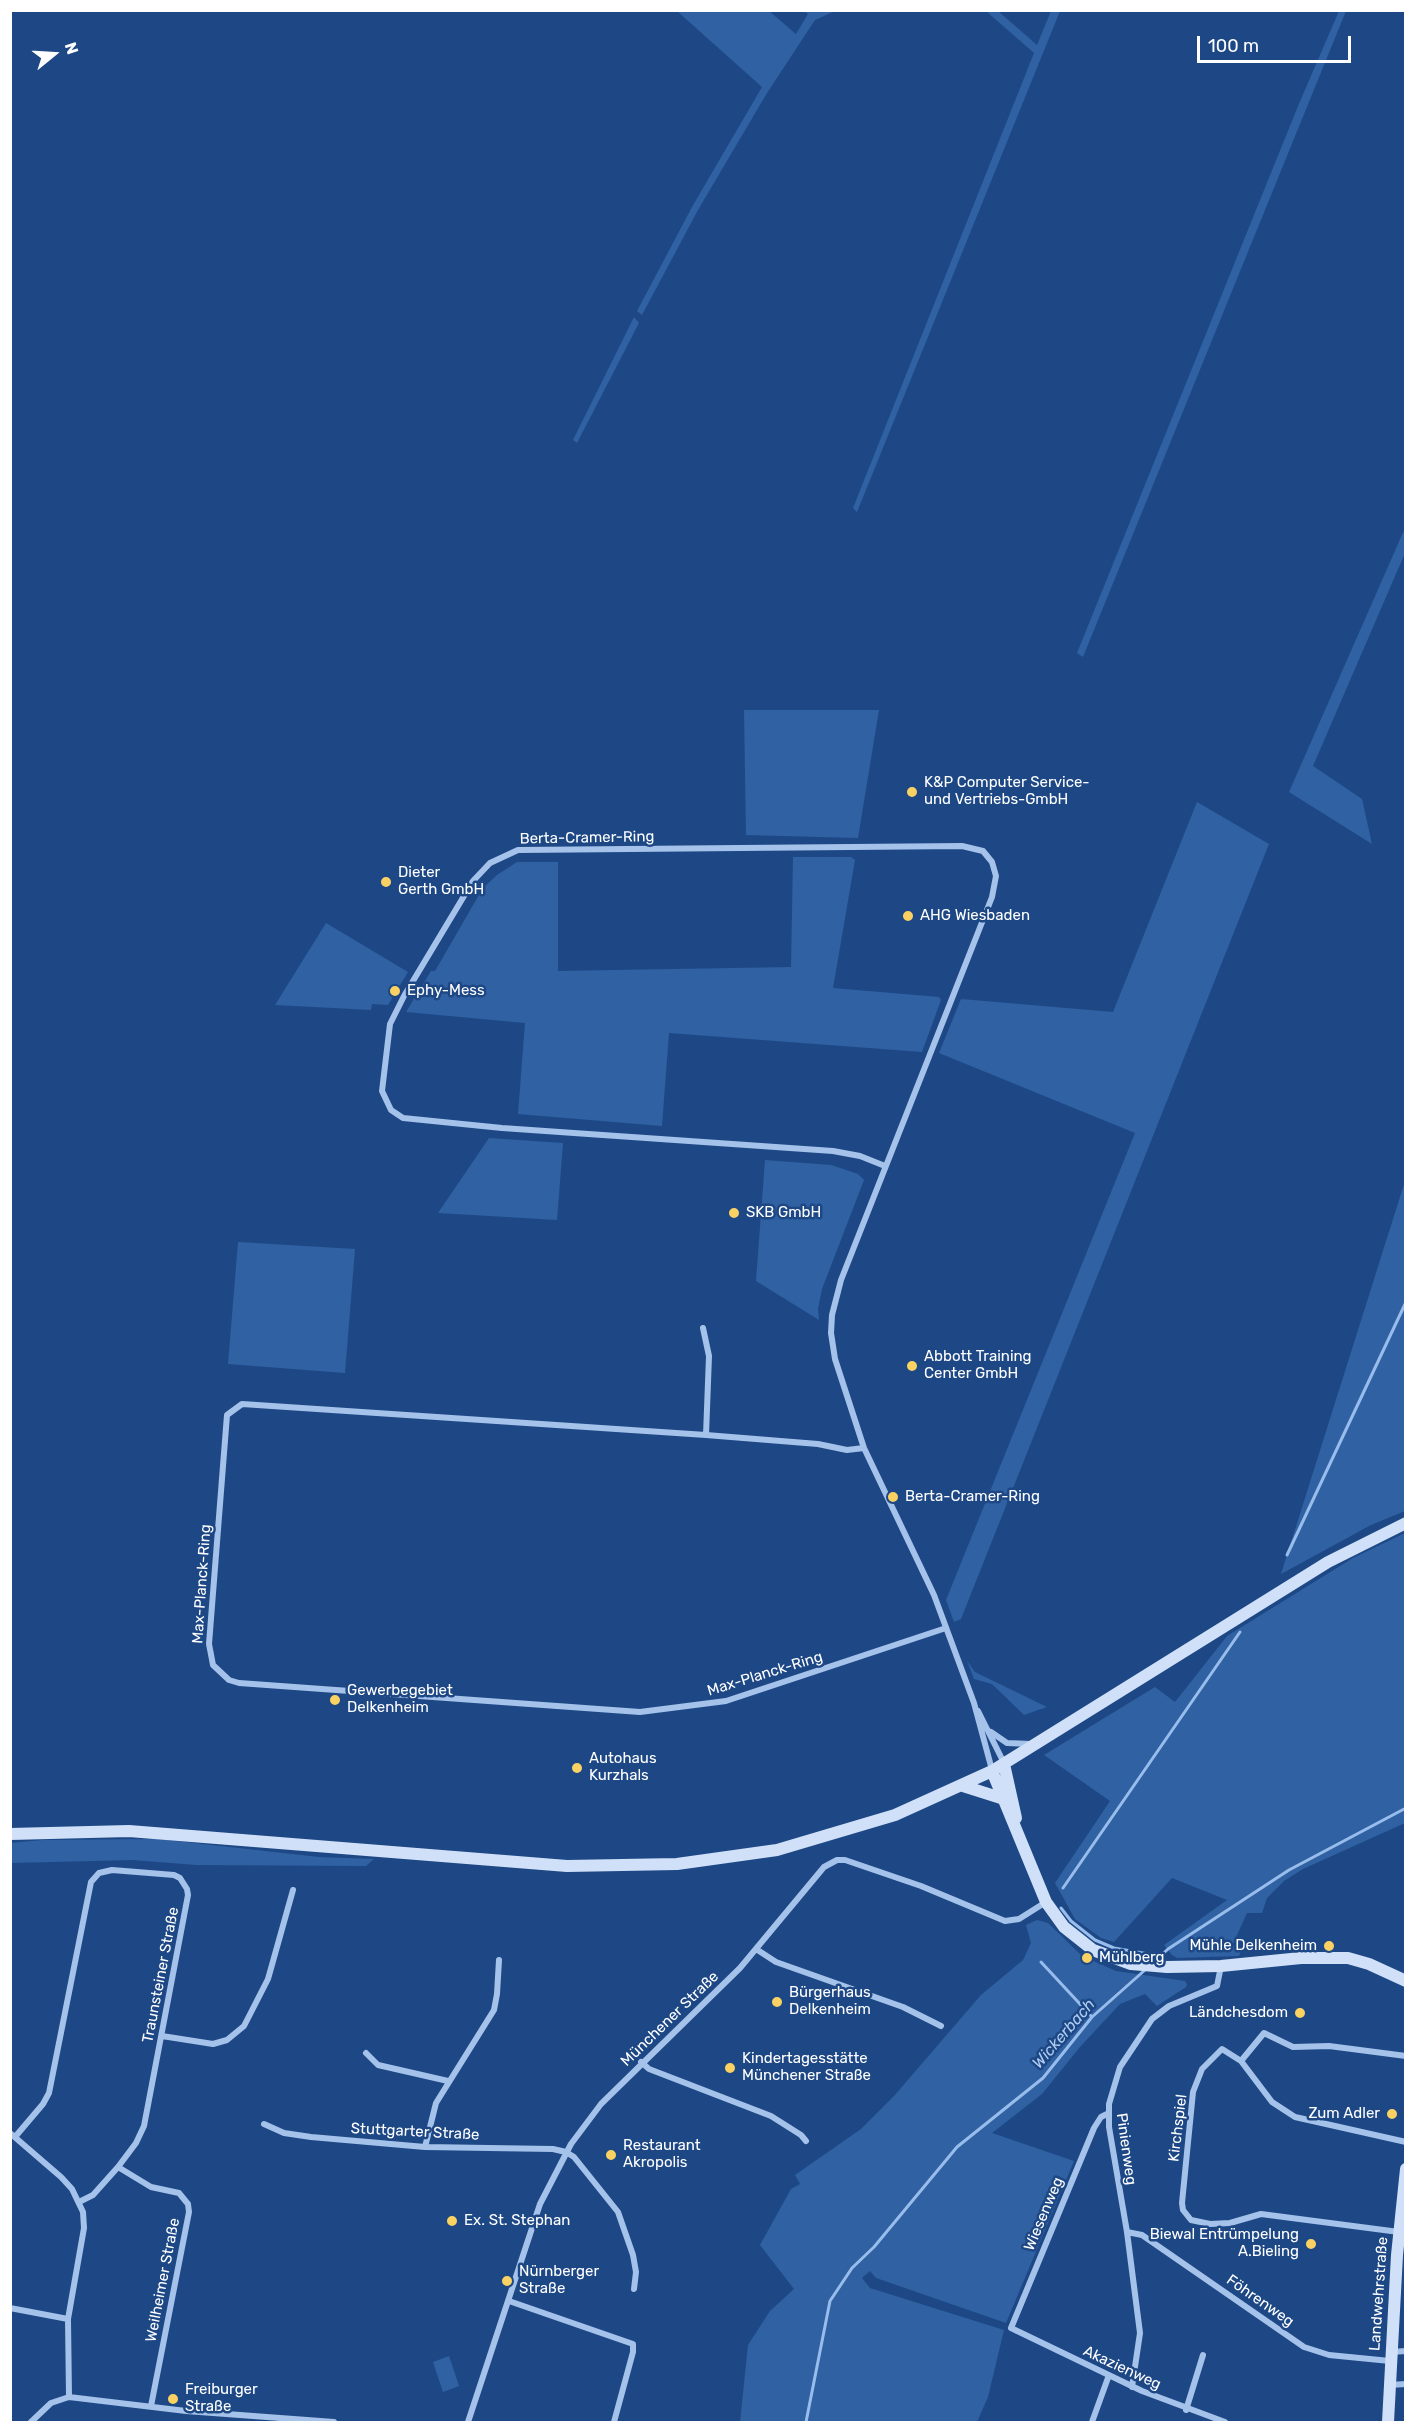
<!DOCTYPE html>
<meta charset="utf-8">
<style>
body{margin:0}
#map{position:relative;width:1416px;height:2433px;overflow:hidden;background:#1d4885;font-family:Rubik,sans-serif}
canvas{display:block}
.frame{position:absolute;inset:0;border:12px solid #fff;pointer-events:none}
.north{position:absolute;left:24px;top:24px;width:60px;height:60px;-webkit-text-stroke:4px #1d4885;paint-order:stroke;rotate:72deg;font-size:16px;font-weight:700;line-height:24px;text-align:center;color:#fff}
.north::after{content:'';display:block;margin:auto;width:21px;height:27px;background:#fff;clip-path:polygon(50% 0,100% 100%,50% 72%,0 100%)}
.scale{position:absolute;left:1197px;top:36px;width:154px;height:27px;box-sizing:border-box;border:3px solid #fff;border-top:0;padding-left:8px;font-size:18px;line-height:21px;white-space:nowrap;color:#fff;-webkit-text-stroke:4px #1d4885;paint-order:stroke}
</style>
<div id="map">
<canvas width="1416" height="2433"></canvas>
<div class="frame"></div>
<div class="north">N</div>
<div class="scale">100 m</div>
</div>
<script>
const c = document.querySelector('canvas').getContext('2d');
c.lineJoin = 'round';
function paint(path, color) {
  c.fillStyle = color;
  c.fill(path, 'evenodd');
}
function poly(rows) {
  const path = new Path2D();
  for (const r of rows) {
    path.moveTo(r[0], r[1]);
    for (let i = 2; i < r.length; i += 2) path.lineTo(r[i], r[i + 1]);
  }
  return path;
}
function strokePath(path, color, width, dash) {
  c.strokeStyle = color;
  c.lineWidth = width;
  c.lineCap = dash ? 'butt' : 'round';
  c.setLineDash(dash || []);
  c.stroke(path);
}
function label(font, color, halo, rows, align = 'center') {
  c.font = font + ' Rubik,sans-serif';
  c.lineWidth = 5;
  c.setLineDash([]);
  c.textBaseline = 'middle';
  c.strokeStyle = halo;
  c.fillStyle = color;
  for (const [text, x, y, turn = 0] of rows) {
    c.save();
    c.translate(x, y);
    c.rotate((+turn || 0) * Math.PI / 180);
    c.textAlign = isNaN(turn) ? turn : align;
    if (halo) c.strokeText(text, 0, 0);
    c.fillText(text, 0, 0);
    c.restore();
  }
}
paint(poly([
 [677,11,769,11,796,34,808,14,805,11,835,11,815,20,767,93,698,210,642,315,637,311,692,207,762,87],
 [986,11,998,11,1037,45,1051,11,1060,11,857,512,853,508,1034,53],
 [1339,11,1346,11,1083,657,1077,653,1298,106],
 [634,317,639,323,577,443,573,440],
 [1405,528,1405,553,1313,766,1362,799,1372,844,1289,792],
 [744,710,879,710,858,838,746,835],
 [1197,802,1269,844,961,1619,954,1622,946,1600,1135,1133,939,1053,961,999,1113,1012],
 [793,857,851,857,855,860,833,988,939,997,941,1000,922,1052,669,1033,662,1126,518,1114,525,1023,406,1012,431,971,435,971,483,888,497,875,517,862,558,862,558,971,791,967],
 [326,923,408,972,388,1005,372,1004,371,1010,275,1005],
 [489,1138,563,1143,557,1220,438,1213],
 [765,1160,831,1165,858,1174,864,1180,822,1289,818,1309,819,1320,756,1281],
 [1405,1181,1405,1511,1371,1525,1281,1574],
 [238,1242,355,1249,345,1373,228,1364],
 [1405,1533,1405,1823,1303,1869,1284,1881,1267,1898,1262,1913,1247,1913,1232,1946,1243,1947,1239,1956,1177,1958,1172,1955,1164,1945,1227,1900,1172,1878,1114,1942,1101,1938,1075,1919,1055,1883,1110,1801,1044,1755,1155,1687,1175,1702,1227,1636,1353,1558],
 [967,1661,975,1672,1047,1707,1024,1715,992,1684,974,1679],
 [158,1839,319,1857,374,1859,366,1866,196,1865,132,1860,11,1863,10,1843,43,1840],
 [1037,1920,1048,1923,1082,1956,1116,1971,1185,1981,1187,1984,1186,1987,1157,2006,1145,1994,1120,2004,1080,2047,1042,2094,992,2133,1074,2161,1006,2323,876,2278,870,2271,862,2278,870,2288,1004,2330,988,2397,977,2422,740,2422,748,2345,770,2311,794,2289,760,2245,791,2189,800,2184,795,2175,861,2129,894,2096,981,1995,1023,1960,1031,1943,1026,1925],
 [449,2356,459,2386,443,2392,433,2362]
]), '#3061a3');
strokePath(poly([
 [1287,1555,1406,1302],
 [1063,1888,1240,1632],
 [1061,1908,1071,1921,1095,1940,1114,1948,1160,1956],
 [1041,1962,1092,2017],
 [1154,1962,1168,1949,1289,1870,1406,1808],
 [806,2422,830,2301,852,2268,874,2247,957,2147,1043,2078,1092,2017,1145,1970]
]), '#98bdec', 3);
strokePath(poly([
 [885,1166,860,1156,833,1151,502,1128,403,1118,391,1110,382,1091,390,1024,404,996,473,881,490,863,518,850,962,846,983,851,992,862,996,876,992,897,841,1280,832,1315,831,1333,835,1359,864,1448,934,1595,974,1703,992,1770],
 [703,1328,709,1356,706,1435],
 [864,1448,847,1450,818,1444,706,1435,242,1404,227,1415,209,1644,213,1665,229,1680,239,1683,640,1712,726,1701,946,1628],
 [978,1711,1004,1763],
 [991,1732,1007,1743,1031,1744],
 [756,1949,776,1962,903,2007,941,2026],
 [162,2036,213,2044,227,2040,244,2026,268,1979,293,1890],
 [366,2053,378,2065,448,2081],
 [1241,2061,1264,2033,1293,2047,1329,2046,1406,2056],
 [641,2062,649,2069,771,2116,801,2135,806,2141],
 [1107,2114,1101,2117,1094,2128,1011,2328,1142,2391,1225,2422],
 [264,2124,284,2133,311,2137,425,2147,553,2149,566,2152,574,2157,618,2212,633,2255,636,2272,634,2289],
 [10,2133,61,2177,72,2189,83,2212,84,2228,68,2319,69,2397],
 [15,2137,43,2104,49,2093,91,1882,99,1873,112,1870,174,1875,180,1878,187,1889,188,1895,144,2126,136,2143,118,2167,93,2195,79,2202],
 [425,2147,436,2103,494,2010,497,1994,499,1960],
 [118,2167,151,2187,179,2193,188,2204,189,2212,151,2406],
 [1127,2232,1142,2235,1304,2347,1329,2355,1390,2361],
 [1399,2232,1261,2214,1230,2223,1210,2224,1191,2220,1183,2210,1182,2203,1193,2092,1202,2069,1222,2049,1241,2061,1272,2102,1295,2117,1406,2142],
 [509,2301,633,2344,633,2352,614,2422],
 [10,2308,68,2319],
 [1391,2352,1406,2351],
 [1389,2385,1406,2384],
 [1132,2387,1140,2333,1127,2232,1109,2127,1109,2104,1120,2067,1152,2019,1169,2006,1217,1986,1221,1966],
 [1186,2410,1203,2355],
 [31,2422,51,2403,69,2397,186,2411,334,2422],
 [468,2422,540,2204,571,2144,601,2104,740,1968,824,1867,837,1860,845,1860,921,1886,1005,1921,1019,1919,1046,1902],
 [1092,2422,1109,2375]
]), '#a5c2ea', 6);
strokePath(poly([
 [1004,1764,1016,1818],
 [992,1771,1046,1902,1064,1927,1093,1950,1131,1964,1167,1967,1221,1966,1301,1958,1348,1958,1369,1964,1406,1981],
 [963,1786,1004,1799],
 [10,1834,129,1831,567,1866,677,1864,777,1850,895,1815,992,1771,1328,1562,1406,1523],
 [1388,2422,1397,2255,1406,2169]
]), '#d0e0f8', 12);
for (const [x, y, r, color] of [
 [912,792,6,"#fad263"],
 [386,882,6,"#fad263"],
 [908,916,6,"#fad263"],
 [395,991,6,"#fad263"],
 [734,1213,6,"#fad263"],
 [912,1366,6,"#fad263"],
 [893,1497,6,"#fad263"],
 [335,1700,6,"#fad263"],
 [577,1768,6,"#fad263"],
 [1329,1946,6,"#fad263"],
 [1087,1958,6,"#fad263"],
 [777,2002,6,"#fad263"],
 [1300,2013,6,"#fad263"],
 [730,2068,6,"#fad263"],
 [1392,2114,6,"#fad263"],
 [611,2155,6,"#fad263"],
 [452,2221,6,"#fad263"],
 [1311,2244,6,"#fad263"],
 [507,2281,6,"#fad263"],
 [173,2399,6,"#fad263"]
]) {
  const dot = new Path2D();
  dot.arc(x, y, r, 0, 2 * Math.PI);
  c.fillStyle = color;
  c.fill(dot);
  strokePath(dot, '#1d4885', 2);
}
label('15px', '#fff', '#1d4885', [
 ["K&P Computer Service-",924,783],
 ["und Vertriebs-GmbH",924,800],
 ["Dieter",398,873],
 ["Gerth GmbH",398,890],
 ["AHG Wiesbaden",920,916],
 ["Ephy-Mess",407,991],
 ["SKB GmbH",746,1213],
 ["Abbott Training",924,1357],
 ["Center GmbH",924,1374],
 ["Berta-Cramer-Ring",905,1497],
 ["Gewerbegebiet",347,1691],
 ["Delkenheim",347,1708],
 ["Autohaus",589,1759],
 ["Kurzhals",589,1776],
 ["Mühle Delkenheim",1317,1946,"right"],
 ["Mühlberg",1099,1958],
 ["Bürgerhaus",789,1993],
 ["Delkenheim",789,2010],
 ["Ländchesdom",1288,2013,"right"],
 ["Kindertagesstätte",742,2059],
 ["Münchener Straße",742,2076],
 ["Zum Adler",1380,2114,"right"],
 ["Restaurant",623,2146],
 ["Akropolis",623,2163],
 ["Ex. St. Stephan",464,2221],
 ["Biewal Entrümpelung",1299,2235,"right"],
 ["A.Bieling",1299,2252,"right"],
 ["Nürnberger",519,2272],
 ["Straße",519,2289],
 ["Freiburger",185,2390],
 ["Straße",185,2407]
], 'left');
label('15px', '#fff', '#1d4885', [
 ["Berta-Cramer-Ring",587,838,-1],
 ["Max-Planck-Ring",202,1584,-86],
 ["Max-Planck-Ring",765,1674,-17],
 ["Traunsteiner Straße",161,1975,-79],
 ["Münchener Straße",670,2019,-44],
 ["Kirchspiel",1178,2128,-83],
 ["Stuttgarter Straße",415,2132,3],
 ["Pinienweg",1126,2149,82],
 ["Wiesenweg",1044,2214,-67],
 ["Weilheimer Straße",163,2280,-79],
 ["Landwehrstraße",1379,2294,-86],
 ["Föhrenweg",1260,2301,35],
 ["Akazienweg",1122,2368,25]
]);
label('italic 16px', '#b0cdf2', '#1d4885', [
 ["Wickerbach",1064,2034,-49]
]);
</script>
